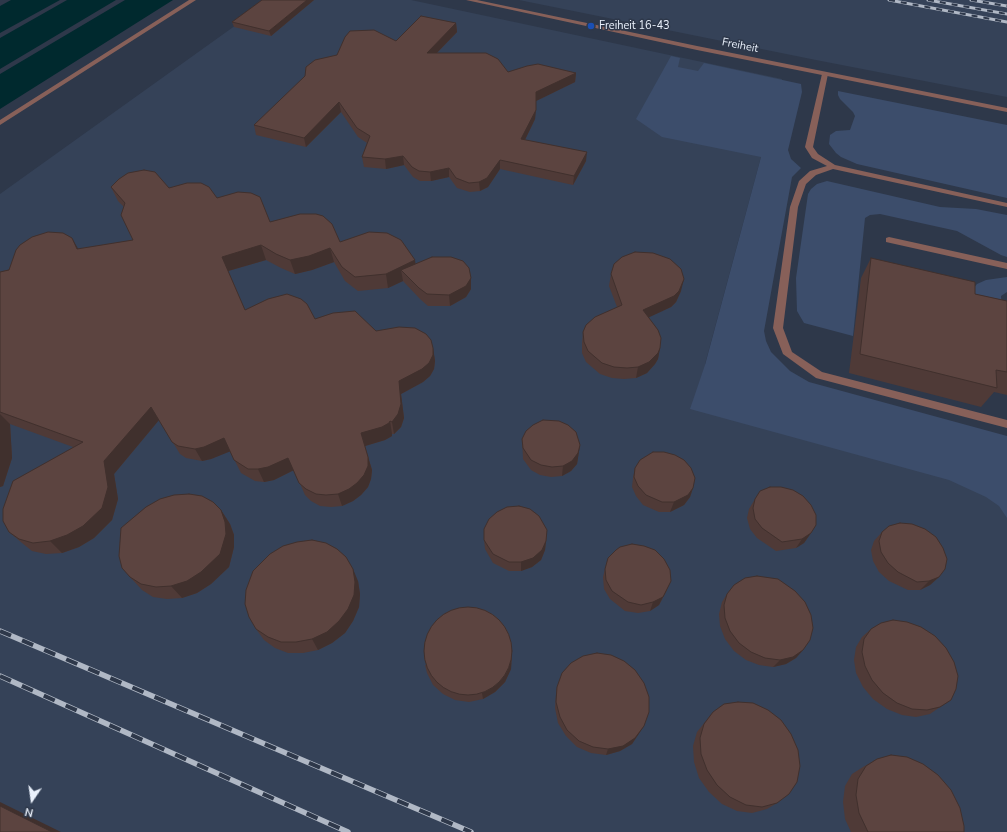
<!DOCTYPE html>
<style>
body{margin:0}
#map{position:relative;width:1007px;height:832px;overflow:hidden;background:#2e384a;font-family:"Nunito Sans",sans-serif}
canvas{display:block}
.north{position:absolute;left:12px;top:780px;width:40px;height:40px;-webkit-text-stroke:3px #2e384a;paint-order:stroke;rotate:193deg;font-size:11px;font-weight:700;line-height:16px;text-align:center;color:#eaf1fc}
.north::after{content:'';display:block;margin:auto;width:14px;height:18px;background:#eaf1fc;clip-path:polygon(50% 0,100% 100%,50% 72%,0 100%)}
</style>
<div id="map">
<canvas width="1007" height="832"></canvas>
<div class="north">N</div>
</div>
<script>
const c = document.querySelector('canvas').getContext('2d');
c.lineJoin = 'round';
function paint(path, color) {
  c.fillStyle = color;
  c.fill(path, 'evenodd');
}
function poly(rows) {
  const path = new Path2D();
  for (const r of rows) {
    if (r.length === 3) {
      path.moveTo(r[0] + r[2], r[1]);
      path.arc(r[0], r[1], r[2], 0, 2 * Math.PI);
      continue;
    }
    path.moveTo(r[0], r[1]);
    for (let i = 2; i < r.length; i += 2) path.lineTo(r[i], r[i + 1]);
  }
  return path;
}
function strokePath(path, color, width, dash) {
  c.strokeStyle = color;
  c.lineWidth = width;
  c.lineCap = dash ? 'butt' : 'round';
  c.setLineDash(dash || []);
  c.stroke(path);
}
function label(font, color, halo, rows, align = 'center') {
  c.font = font + ' "Nunito Sans",sans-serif';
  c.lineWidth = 3;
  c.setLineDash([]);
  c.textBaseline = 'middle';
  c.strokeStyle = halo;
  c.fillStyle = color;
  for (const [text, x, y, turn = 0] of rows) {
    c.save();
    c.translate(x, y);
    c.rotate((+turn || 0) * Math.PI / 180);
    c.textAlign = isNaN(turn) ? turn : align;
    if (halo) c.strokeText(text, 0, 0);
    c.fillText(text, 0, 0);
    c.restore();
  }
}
paint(poly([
 [271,0,411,0,782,79,705,364,1007,448,1007,832,0,832,0,194],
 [519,0,1007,0,1007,97,816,60]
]), '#354258');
paint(poly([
 [671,56,680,58,678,67,698,71,704,63,801,84,802,92,788,150,791,159,801,168,792,177,764,331,766,341,771,352,790,371,809,382,1007,436,1007,518,999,506,986,497,949,480,690,409,705,365,761,157,662,137,636,119],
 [838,91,1007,125,1007,198,857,164,841,157,836,153,829,144,830,135,836,131,850,130,855,116,853,112,840,99,838,95],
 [827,181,940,207,976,209,1007,215,1007,257,1001,255,957,231,880,214,870,215,865,218,853,336,804,323,797,311,796,278,808,194,811,189,817,184],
 [1007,277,1007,292,1001,296,1002,311,969,299,972,290,977,284,986,280]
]), '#3c4d6b');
paint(poly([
 [11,0,60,0,0,33,0,6],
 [67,0,116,0,0,69,0,38],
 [125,0,173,0,0,109,0,74]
]), '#00292e');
paint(poly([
 [189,0,196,0,0,125,0,120,189,0],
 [825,72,828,74,813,147,818,154,835,165,1007,203,1007,207,833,169,816,175,806,184,798,207,783,328,792,352,822,372,1007,420,1007,428,816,378,783,354,773,328,790,207,799,181,810,171,827,166,812,158,805,147,822,74,825,72],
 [889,237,1007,263,1007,269,886,242,886,238,889,237]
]), '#876059');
paint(poly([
 [466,0,477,0,697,46,1007,108,1007,112,697,50,466,0]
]), '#876059');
const railFar1 = poly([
 [889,0,1007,22],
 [928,0,1007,14],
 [971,0,1007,6]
]);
const rail = poly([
 [0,631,471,832],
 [0,676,348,832]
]);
strokePath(railFar1, '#b0b8c5', 3);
strokePath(rail, '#b0b8c5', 5.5);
strokePath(railFar1, '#2e384a', 2, [6]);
strokePath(rail, '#2e384a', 4, [12]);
paint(poly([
 [262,0,314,0,271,36,234,27,232,22],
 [456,23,457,32,437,53,508,72,576,73,575,82,536,101,535,119,525,140,586,161,573,185,500,169,488,187,480,191,470,192,457,188,449,177,431,181,420,181,413,177,404,165,386,169,364,167,362,157,367,143,358,137,341,112,306,147,256,135,254,125,396,41],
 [111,187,169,188,217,198,270,222,416,264,471,278,471,289,466,297,450,306,428,306,420,299,403,281,388,288,358,291,345,281,334,262,312,270,295,274,281,268,266,260,228,271,245,310,315,319,376,331,433,348,435,361,434,369,430,376,423,382,401,394,404,418,401,427,394,434,392,434,392,436,385,440,365,446,372,470,371,479,368,487,361,495,353,501,342,506,331,507,320,506,311,501,305,495,294,470,274,480,264,482,255,481,241,473,230,451,211,459,202,461,186,458,180,454,159,420,114,474,118,499,112,520,94,538,79,547,62,553,46,554,32,551,22,543,9,532,73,447,10,424,12,458,3,486,0,487,0,272,79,249,133,240,124,207,118,201],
 [871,258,975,294,1007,301,1007,395,994,392,981,407,849,373,861,278],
 [611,274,681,291,676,302,671,307,649,317,660,348,658,359,655,364,647,373,636,378,624,379,612,378,600,374,586,362,582,353,582,343,583,332,617,307,609,286],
 [522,439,580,445,577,464,571,471,562,476,551,477,540,475,531,470,523,459],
 [635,468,693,488,690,497,684,505,670,512,659,512,643,505,636,496,632,487,633,478],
 [755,499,811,533,804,543,796,548,776,551,757,538,750,529,747,518,749,509],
 [221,510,230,524,234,535,234,547,229,567,211,584,197,593,182,598,167,599,153,597,142,590,130,577],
 [882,532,939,577,930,585,920,590,908,590,889,581,879,572,873,561,871,550,874,541],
 [484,540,546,541,545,550,541,560,532,567,521,571,509,571,493,563,485,549],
 [605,569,667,590,659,605,650,611,638,613,625,611,610,599,604,589,603,577],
 [358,581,360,594,359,607,353,621,345,633,332,643,318,650,303,653,288,653,275,648,264,640,256,629],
 [727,594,803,650,796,658,786,664,773,667,759,665,746,660,734,651,725,639,720,626,719,614,722,602],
 [871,629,940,707,930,714,916,717,902,715,887,709,873,699,863,687,856,673,854,660,856,647,862,637],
 [512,656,511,669,505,682,495,692,483,699,469,702,455,700,443,694,433,685,427,673,425,665],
 [557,687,640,732,632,744,620,751,606,755,591,753,577,747,566,736,558,723,555,708,556,694],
 [713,712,777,803,767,809,752,813,737,811,722,804,709,792,699,778,694,762,693,746,697,732],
 [877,759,964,832,851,832,845,819,843,802,845,786,852,774,863,767]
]), '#4f3a37');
paint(poly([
 [307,0,314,0,271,36,269,31],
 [456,23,457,32,428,62,427,53],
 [576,73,575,82,536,101,536,92],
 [339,102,341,112,306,147,304,138],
 [536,110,535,119,521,148,521,139],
 [587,152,586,161,573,185,574,176],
 [403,156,404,165,386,169,385,159],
 [500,160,500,169,488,187,480,191,479,182],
 [449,168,449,177,431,181,430,172],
 [72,238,80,252,77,249],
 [261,245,266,260,228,271,222,257],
 [330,248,334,262,312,270,295,274,290,260],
 [415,260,417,274,401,270,403,281,388,288,386,274],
 [471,278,471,289,466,297,450,306,449,295],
 [684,279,681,291,676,302,671,307,641,321,643,310],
 [433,348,435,361,434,369,430,376,423,382,401,394,404,418,401,427,394,434,392,422,399,381],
 [660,348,658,359,655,364,647,373,636,378,638,367],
 [151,407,159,420,114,474,118,499,112,520,94,538,79,547,62,553,50,541,104,461],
 [0,414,10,424,12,458,3,486,0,487],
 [390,421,392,434,392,436,385,440,365,446,361,433],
 [224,438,231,451,211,459,202,461,195,449],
 [580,445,577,464,571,471,562,476,563,466],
 [368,457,372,470,371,479,368,487,361,495,353,501,342,506,338,494],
 [288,458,294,470,274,480,264,482,258,469],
 [693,488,690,497,684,505,670,512,674,502],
 [221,510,230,524,234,535,234,547,229,567,211,584,197,593,182,598,171,586],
 [811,533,804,543,796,548,802,539],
 [546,541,545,550,541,560,532,567,521,571,521,562],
 [353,569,358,581,360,594,359,607,353,621,345,633,332,643,318,650,312,639],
 [939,577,930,585,920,590,929,581],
 [671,581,659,605,650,611,653,602],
 [512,648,511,669,505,682,495,692,483,699,482,693],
 [803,650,796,658,786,664,773,667,780,660],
 [644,726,632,744,620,751,606,755,608,749],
 [0,802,61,832,52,832,0,806]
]), '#40302d');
const building = poly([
 [262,0,307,0,269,31,232,22,262,0],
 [421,16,456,23,427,53,486,53,498,59,508,72,527,66,538,64,576,73,536,92,536,110,521,139,587,152,574,176,500,160,487,178,479,182,469,183,456,178,449,168,430,172,419,171,412,167,403,156,385,159,362,157,370,136,357,128,339,102,304,138,254,125,305,76,306,67,315,60,337,55,345,37,350,31,374,30,396,41,421,16],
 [144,170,155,172,169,188,187,183,201,183,209,187,217,198,238,192,251,193,260,197,270,222,300,214,316,214,323,216,332,224,340,242,369,232,387,233,401,240,415,260,386,274,355,277,342,267,330,248,309,256,290,260,276,254,261,245,222,257,245,310,268,299,287,294,301,299,307,304,315,319,333,313,355,311,376,331,399,327,415,328,426,334,431,340,433,348,433,355,429,363,422,369,399,381,401,404,398,414,392,422,390,421,389,423,382,427,361,433,368,457,368,466,364,475,357,483,349,489,338,494,326,495,316,494,306,489,299,483,288,458,268,467,258,469,248,469,234,460,224,438,204,447,195,449,178,446,172,442,151,407,104,461,108,487,102,508,83,526,67,535,50,541,33,543,19,539,9,532,3,521,3,509,13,481,83,442,0,412,0,272,9,270,16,250,20,245,32,237,48,232,63,233,72,238,77,249,133,240,121,215,125,203,111,187,119,179,128,173,144,170],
 [635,252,653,253,670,259,681,269,684,279,679,291,674,296,643,310,658,330,661,338,660,348,658,353,649,362,638,367,627,368,614,367,602,363,588,351,584,342,583,332,586,325,595,317,622,305,611,274,614,264,622,257,635,252],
 [432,257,451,257,463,261,469,268,471,278,466,286,449,295,427,294,419,288,401,270,432,257],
 [871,258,975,282,975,294,1007,301,1007,372,996,370,997,388,860,354,871,258],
 [543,420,559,421,568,425,576,432,580,445,578,453,572,461,563,466,552,467,541,465,531,460,523,448,522,439,526,431,533,425,543,420],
 [653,452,664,452,675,455,684,460,691,468,695,478,693,488,688,495,674,502,662,502,646,495,638,486,634,477,635,468,640,460,653,452],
 [770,487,781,487,793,490,803,496,811,505,816,515,816,525,811,533,802,539,782,542,762,528,755,519,753,508,755,499,760,491,770,487],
 [189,494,202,496,213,502,221,510,225,522,226,534,220,554,201,572,187,581,171,586,156,587,141,584,130,577,122,568,119,556,121,528,146,507,160,499,174,495,189,494],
 [519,506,530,509,539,516,547,530,546,541,542,550,533,558,521,562,509,562,493,554,484,540,484,529,489,519,497,512,507,507,519,506],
 [900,523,912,524,925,529,936,537,943,548,947,559,945,569,939,577,929,581,917,582,898,572,888,563,881,552,879,541,882,532,889,526,900,523],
 [312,540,326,543,337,549,346,557,353,569,355,582,354,595,348,609,339,621,327,632,312,639,296,642,281,642,268,637,256,629,249,617,245,604,246,590,253,571,270,554,283,546,297,542,312,540],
 [632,544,644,546,655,550,664,559,670,570,671,581,663,597,653,602,641,605,628,602,612,591,606,580,605,569,608,558,616,550,620,547,632,544],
 [757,576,778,579,795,591,805,602,811,615,813,628,810,640,803,650,793,657,780,660,765,658,751,652,739,643,730,631,725,618,724,605,727,594,734,585,745,578,757,576],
 [468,651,44],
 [893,620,907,622,921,627,935,636,946,648,954,662,958,676,956,689,951,700,940,707,927,710,912,709,897,703,883,693,872,680,865,666,862,652,864,639,871,629,881,623,893,620],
 [597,653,611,655,624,661,635,670,644,683,649,697,649,712,644,726,635,738,623,746,608,749,593,747,579,741,567,730,560,717,556,702,557,687,562,673,571,663,583,656,597,653],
 [738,702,753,703,768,710,781,720,791,734,798,750,800,766,797,782,789,794,777,803,762,807,746,805,730,797,717,785,707,770,701,754,700,738,704,724,713,712,724,704,738,702],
 [891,755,907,757,923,764,938,775,951,790,960,808,964,826,964,832,868,832,859,813,856,795,858,779,866,766,877,759,891,755],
 [0,806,52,832,0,832,0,806]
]);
paint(building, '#5c4440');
strokePath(building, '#40302d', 1);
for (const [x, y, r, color] of [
 [591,26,4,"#1a4fb4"]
]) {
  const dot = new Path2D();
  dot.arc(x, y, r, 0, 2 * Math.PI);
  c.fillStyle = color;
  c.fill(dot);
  strokePath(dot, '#2e384a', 1.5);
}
label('11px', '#eaf1fc', '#2e384a', [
 ["Freiheit 16-43",599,26]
], 'left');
label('11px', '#eaf1fc', '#2e384a', [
 ["Freiheit",740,46,11]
]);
</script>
